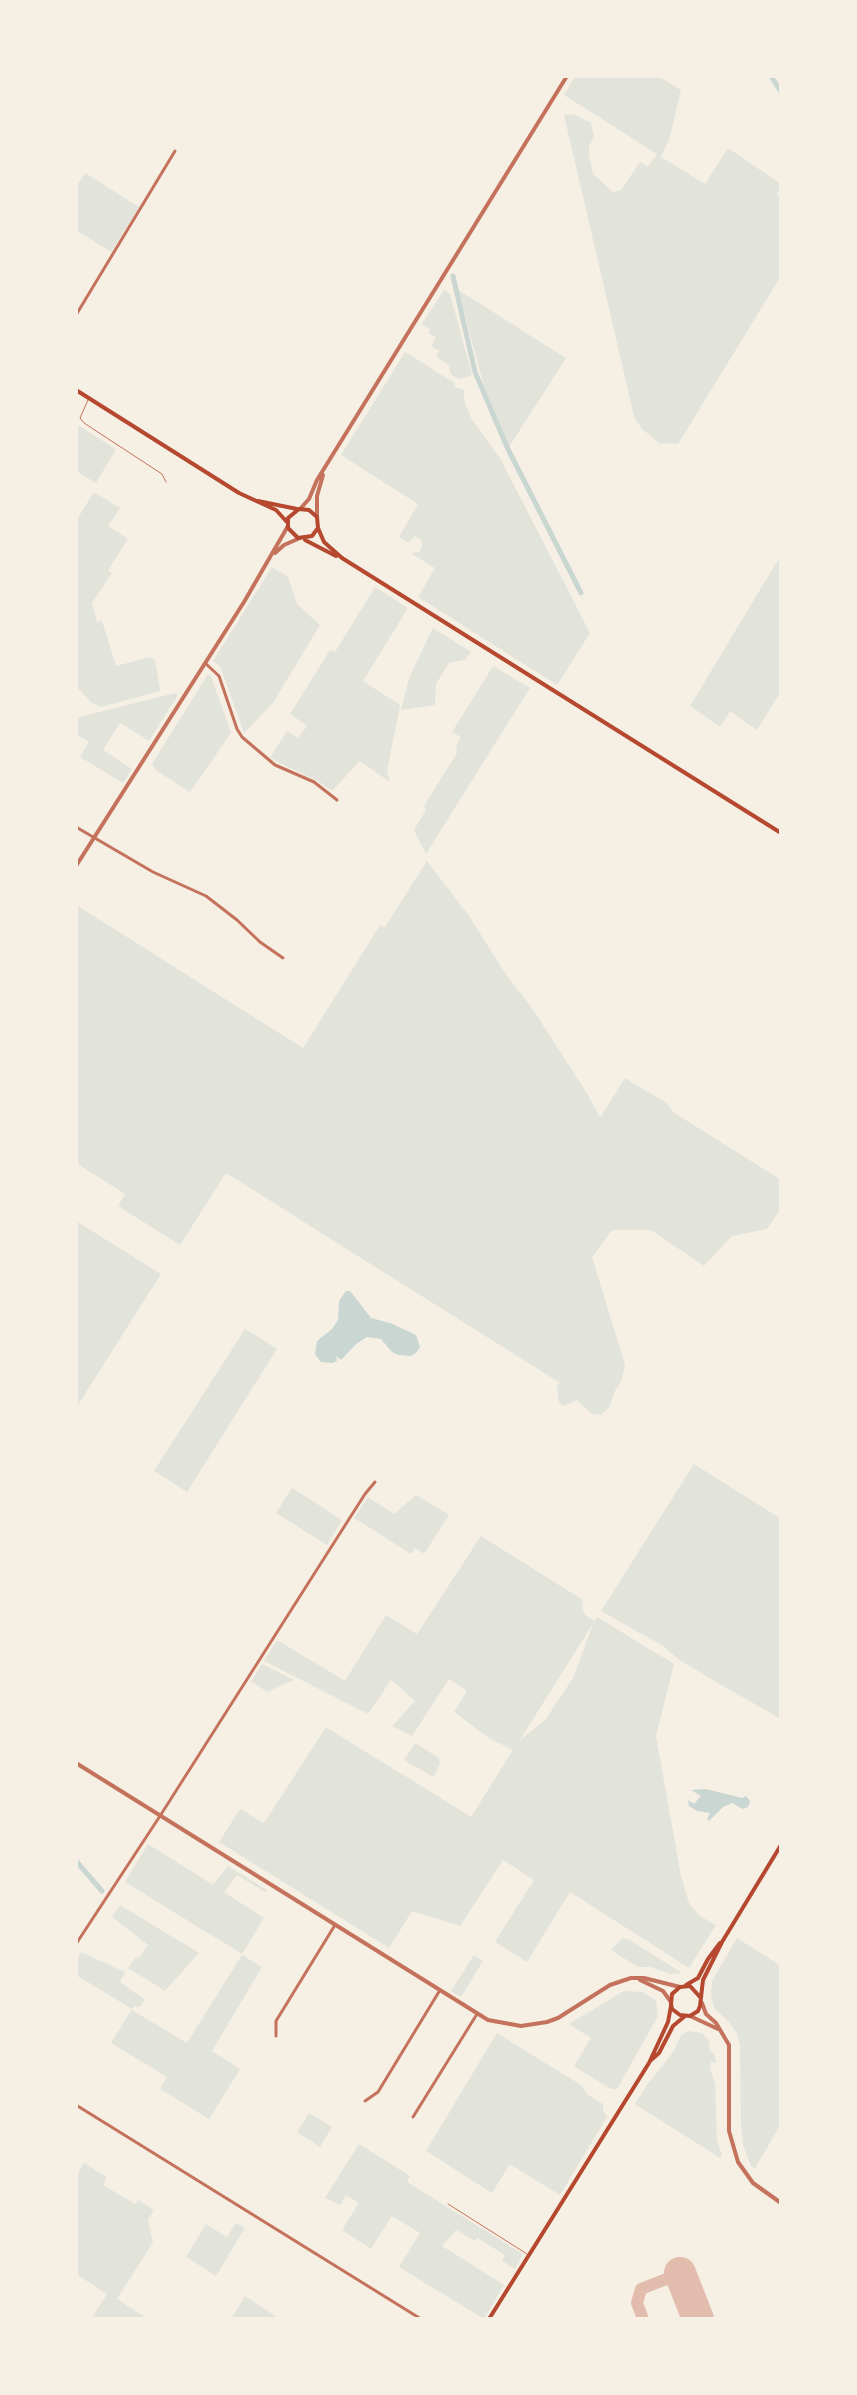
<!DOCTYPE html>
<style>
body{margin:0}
#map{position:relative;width:857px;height:2395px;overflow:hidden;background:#f6efe4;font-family:Rubik,sans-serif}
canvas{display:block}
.frame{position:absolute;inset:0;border:78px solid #f6efe4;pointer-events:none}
</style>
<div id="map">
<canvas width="857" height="2395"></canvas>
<div class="frame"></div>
</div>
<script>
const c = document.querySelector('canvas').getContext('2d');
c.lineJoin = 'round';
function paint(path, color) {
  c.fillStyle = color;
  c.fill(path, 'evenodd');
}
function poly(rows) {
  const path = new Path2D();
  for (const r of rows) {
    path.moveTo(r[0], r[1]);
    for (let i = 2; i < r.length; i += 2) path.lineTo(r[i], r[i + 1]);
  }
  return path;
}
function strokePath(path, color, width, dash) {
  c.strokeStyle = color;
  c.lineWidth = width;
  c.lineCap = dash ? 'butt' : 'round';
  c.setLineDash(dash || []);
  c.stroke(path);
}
paint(poly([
 [575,76,658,76,681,90,669,140,661,157,705,184,728,148,781,184,777,194,781,197,781,276,678,444,659,443,641,428,634,416,564,115,573,114,591,123,594,137,589,146,589,155,593,174,613,192,621,190,640,162,648,167,657,154,564,95],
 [85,173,139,207,111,252,76,230,76,187],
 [444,290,450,294,472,375,461,379,454,377,450,373,449,365,436,356,439,351,431,346,436,337,428,333,430,329,422,324],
 [458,290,566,358,509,447,485,390],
 [405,352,456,384,454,387,464,390,464,400,471,418,501,460,590,633,557,685,418,597,435,568,411,553,419,552,422,548,422,540,415,536,408,542,399,537,418,504,341,455],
 [76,424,114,448,115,451,96,483,76,471],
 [94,492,120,508,108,526,128,539,108,570,112,573,92,603,97,622,102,621,116,666,150,657,155,660,160,691,101,707,92,703,76,686,76,521],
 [781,555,781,691,757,730,730,711,720,727,690,706],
 [272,567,288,577,297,604,320,625,273,703,244,733,220,666,213,661],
 [375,587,408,608,363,681,400,705,387,771,390,782,360,761,332,791,321,783,270,758,287,731,298,738,307,726,290,714,330,650,335,652],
 [433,628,471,652,465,660,449,663,436,684,435,705,401,710,409,678],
 [493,666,530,688,426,854,414,830,426,810,424,806,457,753,456,746,461,737,452,732],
 [208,674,211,676,231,733,190,792,157,771,152,764],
 [175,693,178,695,149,741,120,723,103,750,132,769,123,783,80,757,89,742,76,734,76,718],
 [427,861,469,916,507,976,532,1008,588,1095,600,1118,625,1078,668,1104,673,1112,781,1180,781,1208,767,1229,732,1236,704,1266,651,1230,612,1230,592,1257,625,1365,622,1380,615,1391,610,1406,601,1415,592,1414,577,1400,564,1406,559,1403,557,1386,560,1383,226,1173,180,1245,118,1206,125,1194,76,1163,76,905,303,1048,380,925,385,927],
 [76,1221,161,1274,76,1408],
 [245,1329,277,1349,187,1492,154,1471],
 [694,1464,781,1519,781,1719,716,1682,678,1659,663,1646,601,1611],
 [292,1488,342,1520,327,1545,276,1513],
 [416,1495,449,1515,424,1554,415,1548,411,1554,354,1518,368,1497,394,1514],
 [481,1536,583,1600,582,1608,585,1615,595,1621,597,1617,674,1664,656,1736,681,1876,689,1903,700,1916,716,1925,689,1968,570,1892,527,1962,495,1942,534,1880,503,1860,460,1926,412,1911,389,1948,219,1842,240,1809,264,1823,326,1727,471,1817,513,1750,489,1738,454,1712,467,1691,449,1679,412,1736,392,1726,415,1701,391,1680,368,1714,264,1661,277,1640,345,1681,386,1615,417,1634],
 [594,1622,573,1678,545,1720,520,1740],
 [262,1664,294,1680,267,1692,251,1681],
 [415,1743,439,1758,440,1764,433,1777,404,1760],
 [148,1844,213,1885,228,1866,267,1890,265,1892,237,1875,224,1892,264,1918,242,1954,125,1882],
 [120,1905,199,1953,165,1991,128,1968,136,1957,139,1958,148,1945,112,1917],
 [622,1938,628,1939,682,1973,670,1974,650,1967,638,1967,611,1950],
 [737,1938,781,1966,781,2124,755,2168,751,2166,743,2145,741,2126,740,2045,737,2033,728,2021,715,2009,711,1997,712,1981],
 [81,1952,125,1972,120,1982,145,2000,139,2007,134,2006,132,2010,187,2043,242,1955,262,1967,212,2051,240,2069,209,2119,160,2089,167,2077,111,2043,132,2009,76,1975,76,1960],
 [474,1955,483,1961,461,1997,451,1991],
 [624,1991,642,1992,656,2000,658,2016,617,2089,611,2089,574,2066,591,2038,569,2024],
 [688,2031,702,2033,709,2040,710,2050,714,2054,716,2063,711,2062,710,2068,715,2084,717,2140,722,2155,720,2158,635,2104,647,2085,674,2051,681,2035],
 [497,2033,581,2085,587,2094,603,2104,603,2110,607,2117,560,2195,510,2164,492,2193,426,2151],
 [309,2113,332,2127,320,2147,297,2132],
 [359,2144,410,2176,407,2182,523,2254,515,2269,502,2261,505,2255,477,2238,475,2241,456,2230,442,2246,504,2285,484,2319,399,2267,420,2233,392,2216,371,2249,342,2230,359,2203,346,2195,340,2205,325,2198],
 [84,2163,107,2177,103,2185,135,2204,138,2200,154,2210,148,2220,153,2242,117,2299,148,2319,91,2319,107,2294,76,2274,76,2176],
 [236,2223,245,2228,216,2276,186,2257,206,2224,227,2237],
 [245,2296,280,2319,231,2319]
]), '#e2e4dc');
paint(poly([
 [346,1291,350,1291,371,1318,390,1323,416,1335,420,1347,416,1353,410,1356,398,1355,392,1352,381,1339,367,1337,356,1344,341,1360,336,1356,337,1361,333,1363,321,1362,315,1354,317,1341,332,1329,338,1320,339,1301],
 [706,1789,742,1798,746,1796,750,1801,748,1807,743,1809,732,1803,723,1807,709,1821,707,1819,710,1813,697,1811,689,1806,688,1800,694,1804,701,1796,691,1790]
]), '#c9d6d2');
strokePath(poly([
 [771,76,781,92],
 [453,276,475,372,507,447,581,593],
 [76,1861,102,1891]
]), '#c9d6d2', 5);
strokePath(poly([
 [643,2319,637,2303,641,2289,669,2278,682,2279]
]), '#e2bdae', 12);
strokePath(poly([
 [680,2273,698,2319]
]), '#e2bdae', 32);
strokePath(poly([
 [88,400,80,418,84,423,162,474,166,482],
 [448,2204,527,2254]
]), '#c5725c', 1);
strokePath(poly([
 [76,315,175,151],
 [205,663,219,676,237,729,242,737,275,765,314,782,337,800],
 [76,827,153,872,206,896,237,920,260,942,283,958],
 [76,1944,160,1816,365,1494,375,1482],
 [276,2036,276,2021,335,1925],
 [365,2101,378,2092,440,1990],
 [76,2105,421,2319],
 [413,2117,477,2014]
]), '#c5725c', 3);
strokePath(poly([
 [300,509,309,499,317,480,567,76],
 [317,517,317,496,323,475],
 [275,553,284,545,300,538],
 [76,866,244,602,288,526],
 [76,1763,488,2020,521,2026,547,2022,558,2018,610,1985,631,1978,644,1978,680,1987],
 [640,1980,663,1991,671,2002],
 [702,2003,706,2014,716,2023,729,2045,729,2131,738,2162,753,2183,781,2203],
 [690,2016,718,2029]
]), '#c5725c', 4);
strokePath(poly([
 [76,390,239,493,276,510,287,522],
 [258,501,297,509],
 [318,528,312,536,298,538,288,528,288,518,299,509,309,510,317,517,318,528,324,542,342,558,781,833],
 [305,540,336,556],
 [686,1985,698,1978,708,1959,720,1943],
 [700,1997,690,1986,680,1987,672,1994,671,2004,672,2009,680,2015,690,2016,698,2011,700,2006,703,1980,722,1942,781,1845],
 [650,2061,659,2053,673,2026,685,2016],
 [489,2319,649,2063,668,2022,671,2006]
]), '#b5482f', 4);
</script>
